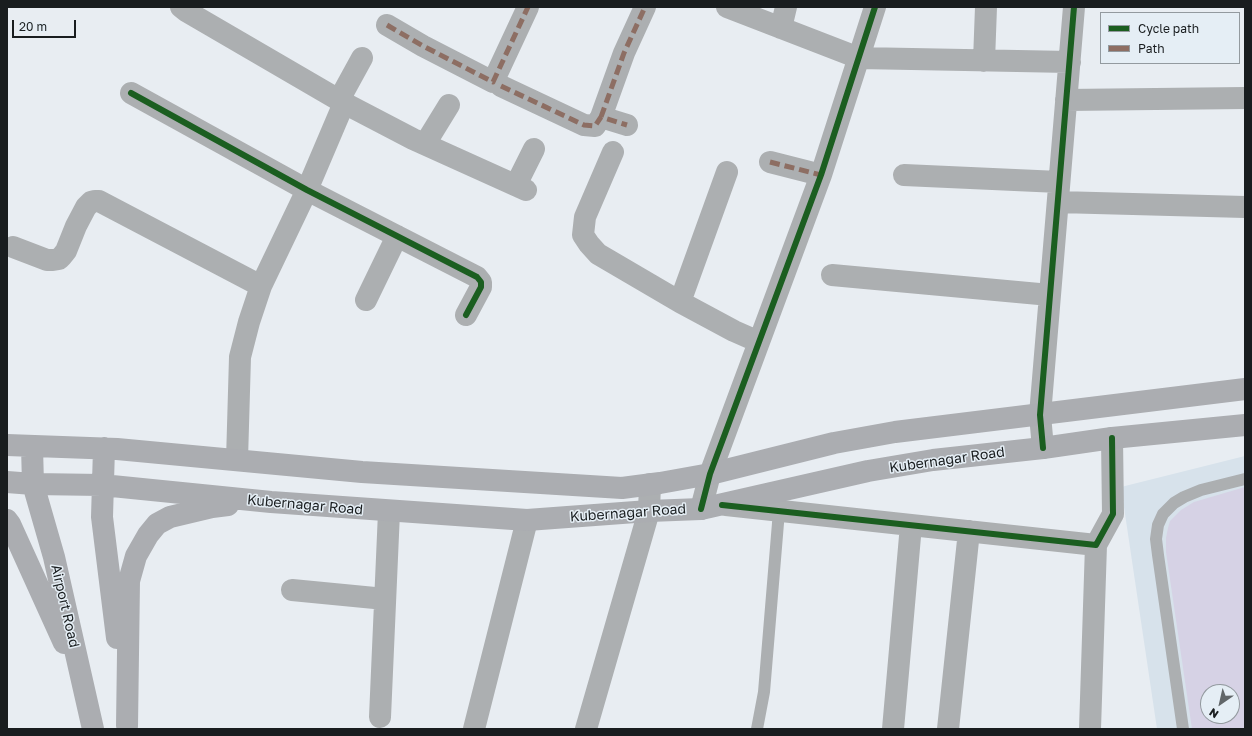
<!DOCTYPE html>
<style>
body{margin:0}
#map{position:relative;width:1252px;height:736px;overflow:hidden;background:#e8edf2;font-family:"Golos Text",sans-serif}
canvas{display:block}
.frame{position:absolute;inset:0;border:8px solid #191d1f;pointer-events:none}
.legend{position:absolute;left:1100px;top:12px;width:140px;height:52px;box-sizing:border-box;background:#e5eef5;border:1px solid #939a9f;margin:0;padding:5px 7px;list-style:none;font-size:12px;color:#191d1f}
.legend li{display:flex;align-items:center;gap:8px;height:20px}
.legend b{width:20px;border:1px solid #939a9f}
.north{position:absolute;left:1200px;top:684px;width:40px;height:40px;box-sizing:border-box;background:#e5eef5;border:1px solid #939a9f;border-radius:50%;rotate:214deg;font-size:11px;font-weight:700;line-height:16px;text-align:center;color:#191d1f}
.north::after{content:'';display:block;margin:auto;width:14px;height:18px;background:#616669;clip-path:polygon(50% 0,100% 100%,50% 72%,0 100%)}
.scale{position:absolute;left:12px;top:20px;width:64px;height:18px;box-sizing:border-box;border:2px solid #191d1f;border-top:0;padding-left:5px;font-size:12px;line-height:14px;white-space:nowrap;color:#191d1f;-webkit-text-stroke:3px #e5eef5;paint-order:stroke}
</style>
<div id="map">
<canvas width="1252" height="736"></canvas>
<div class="frame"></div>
<ul class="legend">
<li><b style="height:5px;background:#1b5e20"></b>Cycle path</li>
<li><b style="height:5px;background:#8d6e63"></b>Path</li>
</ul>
<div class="north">N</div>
<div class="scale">20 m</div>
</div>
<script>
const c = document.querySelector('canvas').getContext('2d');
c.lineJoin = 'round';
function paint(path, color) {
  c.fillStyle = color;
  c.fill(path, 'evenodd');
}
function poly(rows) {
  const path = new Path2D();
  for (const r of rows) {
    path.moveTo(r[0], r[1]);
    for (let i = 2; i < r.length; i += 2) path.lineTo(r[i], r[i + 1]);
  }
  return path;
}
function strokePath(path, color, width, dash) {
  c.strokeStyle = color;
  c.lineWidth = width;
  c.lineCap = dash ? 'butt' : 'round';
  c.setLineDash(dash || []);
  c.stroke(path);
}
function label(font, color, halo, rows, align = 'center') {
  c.font = font + ' "Golos Text",sans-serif';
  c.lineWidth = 3;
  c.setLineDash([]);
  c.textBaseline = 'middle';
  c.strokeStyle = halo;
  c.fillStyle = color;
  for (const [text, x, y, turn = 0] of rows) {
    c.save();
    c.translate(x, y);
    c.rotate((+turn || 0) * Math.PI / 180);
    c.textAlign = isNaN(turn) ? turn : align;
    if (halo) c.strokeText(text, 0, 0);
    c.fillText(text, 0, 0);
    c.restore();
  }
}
paint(poly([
 [1245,456,1245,729,1157,729,1121,487],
 [1208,692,1232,692,1232,716,1208,716]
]), '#d7e2eb');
paint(poly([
 [1245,487,1245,729,1192,729,1166,552,1166,538,1168,528,1170,521,1181,510,1194,502],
 [1208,692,1232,692,1232,716,1208,716]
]), '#d6d2e5');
strokePath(poly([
 [757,729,764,692,779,511],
 [1183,729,1158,555,1156,539,1158,525,1163,514,1174,503,1184,497,1201,490,1245,479]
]), '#acafb1', 12);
strokePath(poly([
 [181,7,186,11,344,103,413,139,526,190],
 [727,7,859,58,1070,62],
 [387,25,423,46,493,82,528,7],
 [781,28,786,7],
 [984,61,986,7],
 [501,86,584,125,595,126,601,117,627,125],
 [131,93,307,190,477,277,481,282,481,287,466,315],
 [339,100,362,58],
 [1066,100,1245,98],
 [601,117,624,53,645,7],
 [425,144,449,105],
 [613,152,585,217,583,235,589,244,598,254,680,302,734,331,759,342],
 [770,162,821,175],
 [904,175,1059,182],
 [516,185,534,149],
 [1058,202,1245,207],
 [13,247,47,260,53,260,59,259,62,256,66,251,76,226,86,207,91,202,95,201,99,201,261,286],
 [832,275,1050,295],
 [366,300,397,236],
 [680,302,727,172],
 [1043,448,1040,415,1074,7],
 [237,460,240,357,249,322,261,286,307,190,344,103],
 [726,505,1096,545,1113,514,1112,438],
 [701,509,710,474,821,175,875,7],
 [292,590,385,599],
 [380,717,389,512],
 [474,729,527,520],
 [586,729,649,511,650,484],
 [893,729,911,525],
 [948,729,969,531],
 [1090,729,1096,545]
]), '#acafb1', 22);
strokePath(poly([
 [7,445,117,449,362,472,622,488,660,483,710,474,834,443,895,432,1245,389],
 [32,447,33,484,54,557,93,729],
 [104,448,102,517,117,638],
 [7,482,33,484,102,485,271,502,527,520,649,511,701,509,868,471,933,460,1043,448,1112,438,1245,425],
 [7,520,10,524,64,643],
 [127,726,129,581,136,556,148,535,157,524,170,517,212,507,228,505]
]), '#abadb1', 22);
strokePath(poly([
 [387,25,423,46,493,82,528,7],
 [501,86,584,125,595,126,601,117,627,125],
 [601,117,624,53,645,7],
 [770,162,821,175]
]), '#8d6e63', 5, [10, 5]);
strokePath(poly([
 [131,93,307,190,477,277,481,282,481,287,466,315],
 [1043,448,1040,415,1074,7],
 [722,505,1096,545,1113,514,1112,438],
 [701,509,710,474,821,175,875,7]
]), '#1b5e20', 6);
label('14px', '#191d1f', '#e5eef5', [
 ["Kubernagar Road",947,460,-8],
 ["Kubernagar Road",305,505,5],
 ["Kubernagar Road",628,513,-4],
 ["Airport Road",65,606,77]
]);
</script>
